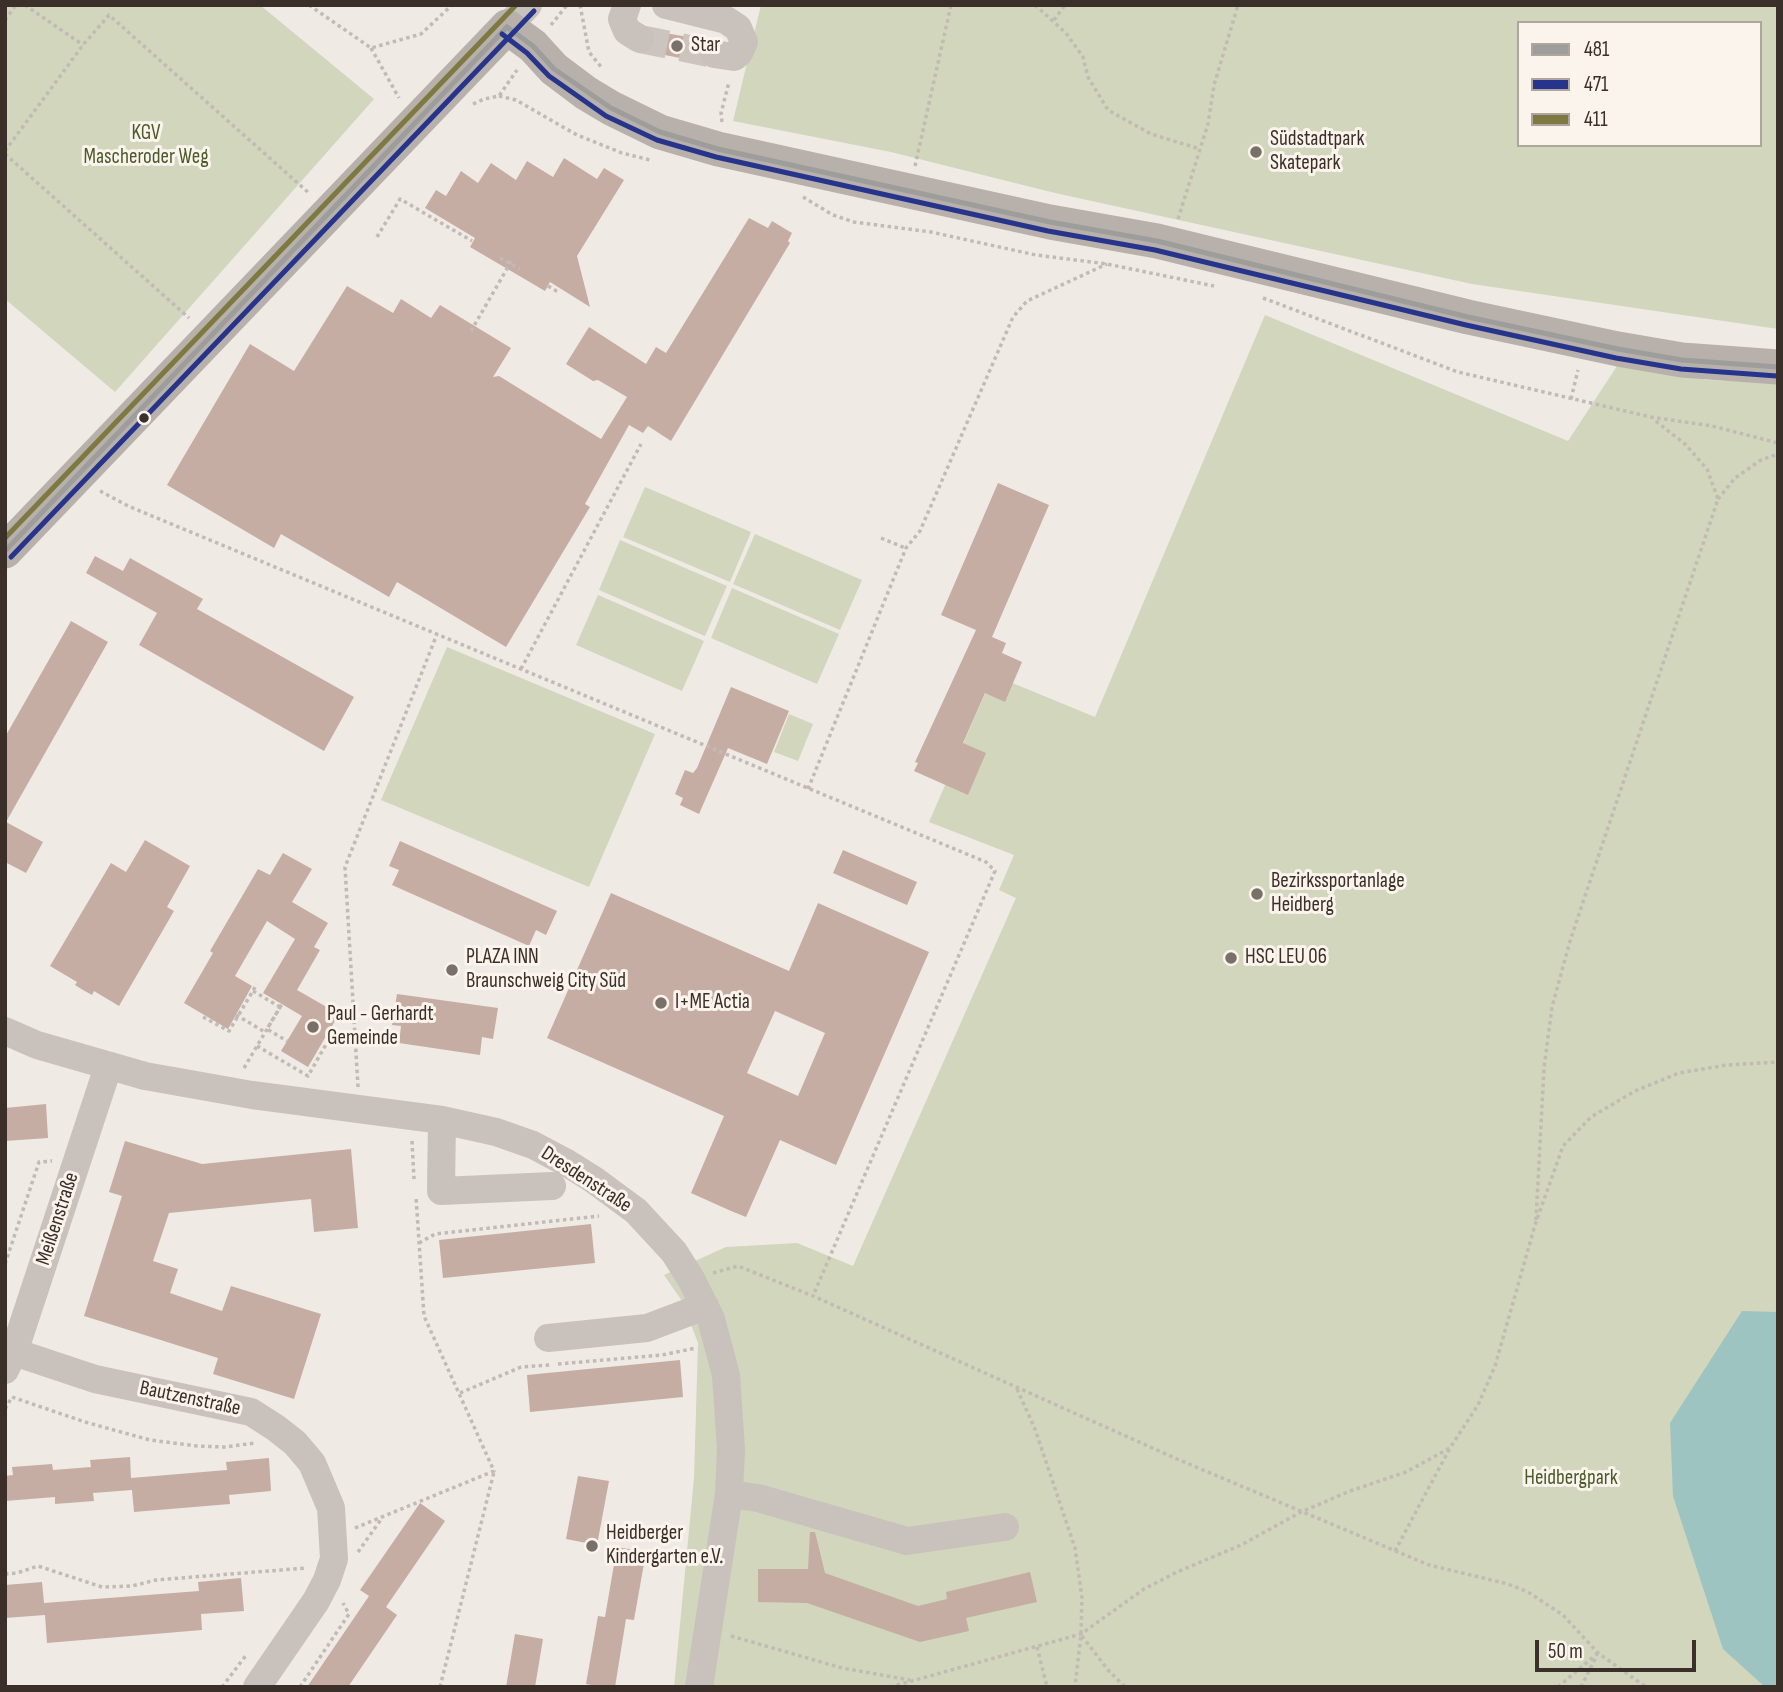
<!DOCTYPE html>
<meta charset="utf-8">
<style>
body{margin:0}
#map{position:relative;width:1783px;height:1692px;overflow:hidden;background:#f0eae4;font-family:"Sofia Sans Condensed",sans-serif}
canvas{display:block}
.frame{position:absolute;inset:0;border:7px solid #3b2f29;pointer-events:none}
.legend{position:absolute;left:1517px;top:21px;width:245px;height:126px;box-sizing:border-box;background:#fbf4ec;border:2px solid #aea59e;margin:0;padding:9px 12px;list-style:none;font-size:21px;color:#3b2f29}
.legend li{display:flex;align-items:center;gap:14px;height:35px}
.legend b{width:35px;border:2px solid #aea59e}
.scale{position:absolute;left:1535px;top:1640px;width:161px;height:32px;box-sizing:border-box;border:4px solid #3b2f29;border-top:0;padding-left:9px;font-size:21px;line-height:24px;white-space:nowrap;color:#3b2f29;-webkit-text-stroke:5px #fbf4ec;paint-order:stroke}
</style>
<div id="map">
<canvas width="1783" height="1692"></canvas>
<div class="frame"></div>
<ul class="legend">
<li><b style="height:9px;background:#9d9d9c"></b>481</li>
<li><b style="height:9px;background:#27348b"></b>471</li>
<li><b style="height:9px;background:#7e7940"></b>411</li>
</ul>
<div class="scale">50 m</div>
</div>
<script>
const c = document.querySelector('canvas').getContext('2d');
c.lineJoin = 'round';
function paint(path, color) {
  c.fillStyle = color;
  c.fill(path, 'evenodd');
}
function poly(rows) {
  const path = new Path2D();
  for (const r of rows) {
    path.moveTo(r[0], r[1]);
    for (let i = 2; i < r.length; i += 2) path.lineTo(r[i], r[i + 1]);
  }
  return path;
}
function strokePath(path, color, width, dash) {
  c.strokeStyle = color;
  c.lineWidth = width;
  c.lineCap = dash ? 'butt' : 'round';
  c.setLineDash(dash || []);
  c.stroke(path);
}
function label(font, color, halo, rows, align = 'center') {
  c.font = font + ' "Sofia Sans Condensed",sans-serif';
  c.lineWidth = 6;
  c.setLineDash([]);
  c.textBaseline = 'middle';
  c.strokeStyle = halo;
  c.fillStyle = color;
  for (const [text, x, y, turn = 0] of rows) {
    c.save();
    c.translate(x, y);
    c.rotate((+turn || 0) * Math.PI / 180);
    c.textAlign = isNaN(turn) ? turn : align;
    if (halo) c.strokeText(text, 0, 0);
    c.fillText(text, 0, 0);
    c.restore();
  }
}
paint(poly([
 [5,5,260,5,374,99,115,392,5,299],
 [761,5,1778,5,1778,329,1472,284,1055,193,891,152,733,121],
 [1519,23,1760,23,1760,145,1519,145],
 [1265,315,1568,441,1617,366,1708,380,1778,383,1778,1687,674,1687,694,1478,698,1343,682,1301,664,1275,726,1247,797,1243,853,1266,1016,898,999,890,1014,855,929,822,993,675,1095,717],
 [645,487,751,532,730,582,623,537],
 [755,534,862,580,840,630,733,584],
 [620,540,727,586,705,636,599,590],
 [732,588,839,634,817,684,711,638],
 [598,595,704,641,682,691,576,645],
 [447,647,655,734,589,887,381,800],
 [789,714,813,724,798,761,774,752]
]), '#d1d6bd');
paint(poly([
 [1742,1311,1778,1312,1778,1687,1765,1687,1723,1649,1673,1496,1670,1423]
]), '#9ec4c2');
paint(poly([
 [654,31,705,40,698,51,700,62,650,52,657,40],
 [564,158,597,179,604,168,624,180,577,256,590,307,550,282,545,291,470,247,475,238,425,208,436,190,446,196,461,171,478,183,491,163,516,180,527,161,553,177],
 [749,218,768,228,772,221,792,233,788,241,790,243,671,441,648,426,643,433,629,425,585,504,590,507,506,647,397,582,389,597,281,534,274,548,167,485,250,344,294,371,347,286,393,313,401,299,431,318,440,305,511,348,493,377,499,376,601,439,627,397,598,380,593,381,566,364,589,327,646,364,656,347,666,353],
 [998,483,1049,505,992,637,1006,643,1002,653,1022,662,1005,702,985,693,963,743,986,753,968,795,914,771,918,763,915,762,976,630,941,615],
 [95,556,123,571,130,558,203,599,197,609,354,697,324,751,139,645,157,613,86,573],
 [71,621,108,642,6,822,43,842,26,873,5,862,5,737],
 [731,687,789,711,767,764,728,748,699,814,680,805,683,798,675,794,685,770,693,773,697,768],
 [145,840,190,866,167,907,174,911,119,1006,94,991,92,995,83,990,75,985,77,982,50,966,111,863,126,872],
 [400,841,557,911,546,935,536,930,529,946,392,885,399,870,389,866],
 [843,850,917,882,907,905,833,873],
 [283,853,312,869,292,902,328,923,314,947,320,950,297,990,339,1014,308,1067,281,1051,302,1016,263,993,295,939,267,921,235,976,252,986,228,1029,184,1003,213,953,210,951,258,869,270,875],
 [611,893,789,971,818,903,929,952,836,1165,780,1140,746,1217,731,1211,691,1193,724,1116,547,1038],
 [775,1011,825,1033,798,1096,747,1073],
 [397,994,498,1008,493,1039,482,1037,480,1055,399,1043,401,1026,392,1025],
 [46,1104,48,1138,5,1141,5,1108],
 [125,1141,202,1164,351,1149,358,1228,314,1232,311,1199,169,1213,153,1261,178,1269,170,1293,222,1311,231,1286,321,1314,294,1399,213,1374,218,1358,84,1316,122,1196,109,1192],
 [591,1224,595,1263,443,1278,439,1240],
 [680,1360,683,1397,530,1412,527,1375],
 [130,1457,131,1478,227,1470,226,1462,269,1458,271,1491,229,1495,230,1504,134,1512,132,1490,93,1493,94,1501,55,1504,55,1497,5,1501,5,1476,13,1475,12,1467,52,1464,53,1470,91,1467,90,1460],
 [578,1476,609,1481,597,1545,566,1539],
 [420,1503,445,1521,386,1607,397,1615,348,1687,307,1687,369,1596,360,1590],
 [810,1532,815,1532,825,1573,918,1606,947,1599,946,1592,1030,1572,1037,1602,966,1618,969,1631,920,1642,807,1603,758,1602,758,1569,808,1569],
 [617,1547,646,1552,634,1620,626,1619,615,1687,602,1687,586,1684,598,1616,605,1617],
 [241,1578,244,1611,201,1614,202,1630,47,1643,45,1615,5,1618,5,1585,42,1582,45,1613,44,1603,199,1591,198,1582],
 [515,1634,543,1639,535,1687,506,1687]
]), '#c5ada4');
strokePath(poly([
 [640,39,714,54]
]), '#ccc5bf', 28, [28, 14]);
strokePath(poly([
 [25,5,83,45],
 [309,5,371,48,421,34,452,5],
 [580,5,589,52,602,68],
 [1035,5,1066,33,1083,57,1088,77,1108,110,1151,134,1200,149],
 [5,20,16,5],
 [1054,20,1065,5],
 [551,25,567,5],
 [371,48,399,98],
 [499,96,516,100,577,135,622,153,650,160],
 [473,104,484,99,499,96,517,70],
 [722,122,721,113,729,82],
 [5,151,83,45,109,15,310,194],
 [5,154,189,318],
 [915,166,951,5],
 [803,197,833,215,854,222,931,232,1036,255,1107,264,1214,286],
 [1178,219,1208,124,1214,85,1238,5],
 [377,237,400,199,472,241],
 [500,258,520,269],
 [548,286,558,292],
 [1263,298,1458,372,1651,417,1712,426,1778,443],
 [471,331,512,260],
 [1571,399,1578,370],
 [100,491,128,506,986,862,995,871,813,1296],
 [1718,499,1735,478,1761,460,1778,454],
 [881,538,905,548],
 [521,669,641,444],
 [808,789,906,548,920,531,1013,317,1027,301,1107,264],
 [253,991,280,1007],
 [236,1015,265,1032],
 [203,1017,229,1031,257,984],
 [257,1046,308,1076,328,1041],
 [244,1068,282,1004,267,1029,287,1041],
 [358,1087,345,867,437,634],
 [412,1141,414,1179],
 [1536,1220,1544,1068,1552,1007,1570,941,1718,499,1707,469,1685,444,1653,419],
 [419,1243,435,1234,599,1216],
 [5,1264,39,1162,52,1161],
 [713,1273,738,1266,813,1296,1177,1459,1379,1544,1429,1565,1508,1584,1528,1592,1563,1615,1598,1653,1646,1687],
 [558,1364,662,1355,696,1348],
 [1017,1389,1035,1429,1075,1548,1082,1598,1081,1634,1075,1687],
 [460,1393,521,1367,550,1365],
 [5,1409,12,1397,85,1422,150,1440,197,1446,225,1447,255,1443],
 [355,1528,494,1471,424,1316,416,1197],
 [1395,1551,1450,1448],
 [358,1552,382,1518],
 [5,1574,17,1573,38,1566,102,1587,132,1586,156,1580,306,1568],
 [731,1636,842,1668,910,1680],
 [1082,1636,1108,1670,1125,1687],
 [1037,1647,1047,1687],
 [222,1687,247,1654],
 [300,1687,349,1614,343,1603],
 [440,1687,494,1472],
 [890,1687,1081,1634,1144,1589,1177,1572,1241,1545,1301,1512,1350,1491,1406,1472,1450,1448,1478,1405,1495,1366,1535,1225,1563,1146,1591,1117,1635,1091,1679,1073,1727,1065,1778,1062],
 [1558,1687,1598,1653],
 [1581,1687,1597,1655]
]), '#c2bab4', 3.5, [3.5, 3.5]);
strokePath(poly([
 [627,5,622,19,627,31,640,39],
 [666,5,726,20,738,28,744,42,739,53,734,57,714,54],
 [507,27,528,5],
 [5,1031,37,1045,145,1076,252,1095,442,1120,496,1132,533,1145,567,1163,594,1180,636,1211,674,1252,691,1279,711,1319,726,1375,731,1449,729,1494,699,1687],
 [442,1120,441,1191,552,1186],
 [548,1338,647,1328,705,1306],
 [14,1352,95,1379,251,1412,276,1428,295,1443,312,1463,331,1508,334,1559,327,1580,316,1601,257,1687],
 [5,1370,14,1352,108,1067],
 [729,1494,758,1498,907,1541,1005,1527]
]), '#c9c2bc', 28);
strokePath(poly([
 [5,551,507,27,533,46,554,69,586,93,611,108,660,132,718,149,1050,222,1157,241,1468,317,1618,349,1682,360,1778,367]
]), '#b8b0ab', 35);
strokePath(poly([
 [507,27,533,46,554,69,611,108,660,132,718,149,1050,222,1157,241,1468,317,1618,349,1682,360,1778,367],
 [5,551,507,27]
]), '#9d9d9c', 5);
strokePath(poly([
 [502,34,527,53,549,76,606,116,657,140,716,157,1048,231,1155,250,1466,325,1616,358,1681,369,1777,376],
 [11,557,534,11]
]), '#27348b', 5);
strokePath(poly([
 [5,538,516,5]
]), '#7e7940', 5);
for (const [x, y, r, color] of [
 [677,46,7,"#7a706a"],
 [1256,152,7,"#7a706a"],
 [144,418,6,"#3b2f29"],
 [1257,894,7,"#7a706a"],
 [1231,958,7,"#7a706a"],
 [452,970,7,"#7a706a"],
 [661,1003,7,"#7a706a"],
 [313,1027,7,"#7a706a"],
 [592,1546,7,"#7a706a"]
]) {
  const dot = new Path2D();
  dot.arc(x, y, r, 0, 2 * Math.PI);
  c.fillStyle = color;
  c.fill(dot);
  strokePath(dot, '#fbf4ec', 2.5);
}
label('21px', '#3b2f29', '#fbf4ec', [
 ["Star",691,46],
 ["Südstadtpark",1270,140],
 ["Skatepark",1270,164],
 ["Bezirkssportanlage",1271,882],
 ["Heidberg",1271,906],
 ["PLAZA INN",466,958],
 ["Braunschweig City Süd",466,982],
 ["HSC LEU 06",1245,958],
 ["I+ME Actia",675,1003],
 ["Paul - Gerhardt",327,1015],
 ["Gemeinde",327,1039],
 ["Heidberger",606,1534],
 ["Kindergarten e.V.",606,1558]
], 'left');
label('21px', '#4a5b2b', '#fbf4ec', [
 ["KGV",146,134],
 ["Mascheroder Weg",146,158],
 ["Heidbergpark",1571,1479]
]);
label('21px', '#3b2f29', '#fbf4ec', [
 ["Dresdenstraße",586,1180,33],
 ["Meißenstraße",58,1219,-72],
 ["Bautzenstraße",190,1399,12]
]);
</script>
